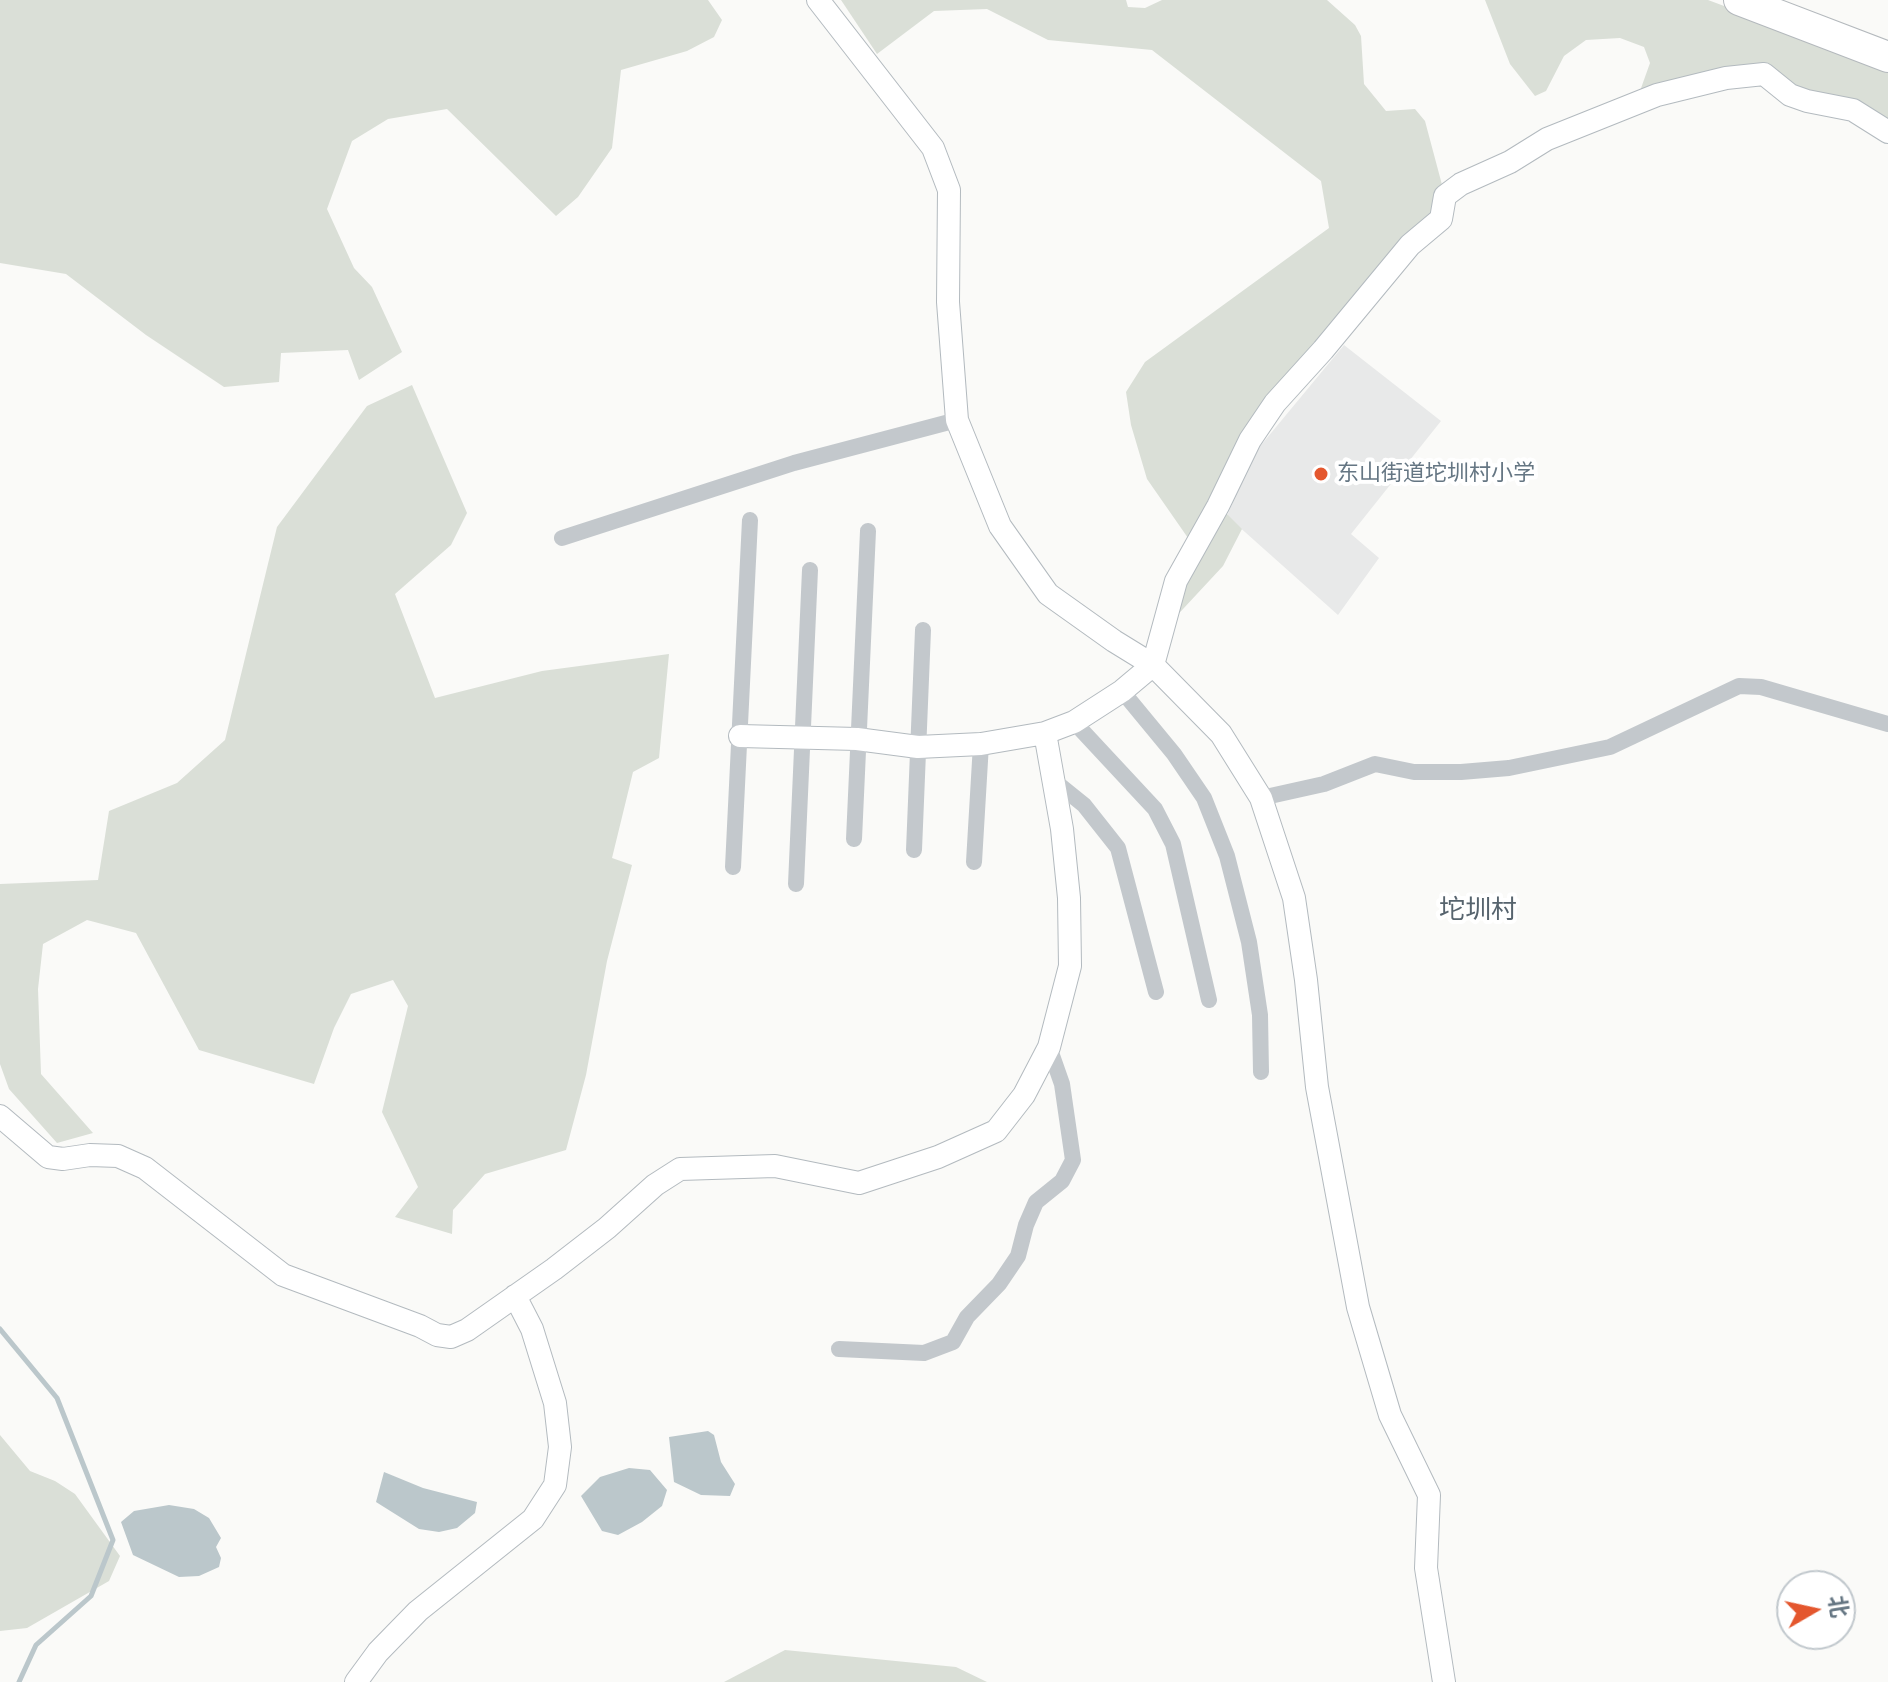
<!DOCTYPE html>
<meta charset="utf-8">
<style>
body{margin:0}
#map{position:relative;width:1888px;height:1682px;overflow:hidden;background:#fafaf8;font-family:"Fira Sans Condensed","Noto Sans SC",sans-serif}
canvas{display:block}
.north{position:absolute;left:1776px;top:1570px;width:80px;height:80px;box-sizing:border-box;background:#fff;border:2px solid #c1c8cd;border-radius:50%;rotate:81deg;font-size:22px;font-weight:700;line-height:32px;text-align:center;color:#657683}
.north::after{content:'';display:block;margin:auto;width:28px;height:36px;background:#e4572e;clip-path:polygon(50% 0,100% 100%,50% 72%,0 100%)}
</style>
<div id="map">
<canvas width="1888" height="1682"></canvas>
<div class="north">北</div>
</div>
<script>
const c = document.querySelector('canvas').getContext('2d');
c.lineJoin = 'round';
function paint(path, color) {
  c.fillStyle = color;
  c.fill(path, 'evenodd');
}
function poly(rows) {
  const path = new Path2D();
  for (const r of rows) {
    path.moveTo(r[0], r[1]);
    for (let i = 2; i < r.length; i += 2) path.lineTo(r[i], r[i + 1]);
  }
  return path;
}
function strokePath(path, color, width, dash) {
  c.strokeStyle = color;
  c.lineWidth = width;
  c.lineCap = dash ? 'butt' : 'round';
  c.setLineDash(dash || []);
  c.stroke(path);
}
function label(font, color, halo, rows, align = 'center') {
  c.font = font + ' "Fira Sans Condensed","Noto Sans SC",sans-serif';
  c.lineWidth = 8;
  c.setLineDash([]);
  c.textBaseline = 'middle';
  c.strokeStyle = halo;
  c.fillStyle = color;
  for (const [text, x, y, turn = 0] of rows) {
    c.save();
    c.translate(x, y);
    c.rotate((+turn || 0) * Math.PI / 180);
    c.textAlign = isNaN(turn) ? turn : align;
    if (halo) c.strokeText(text, 0, 0);
    c.fillText(text, 0, 0);
    c.restore();
  }
}
paint(poly([
 [1344,345,1441,421,1351,534,1379,558,1338,615,1227,516,1252,456]
]), '#e8e9e9');
paint(poly([
 [0,0,708,0,722,20,714,37,687,51,621,70,612,148,578,197,556,216,447,109,388,119,352,141,327,209,354,268,372,287,402,352,359,380,348,350,281,353,279,382,224,387,146,335,66,274,0,263],
 [841,0,1126,0,1128,7,1145,8,1162,0,1327,0,1355,25,1361,36,1364,84,1386,111,1415,109,1425,121,1445,196,1323,350,1219,506,1242,529,1223,566,1170,623,1188,538,1147,479,1131,425,1126,392,1145,362,1329,228,1321,181,1152,50,1048,40,987,9,934,11,877,54],
 [1485,0,1708,0,1888,67,1888,132,1764,74,1640,91,1650,63,1644,47,1620,38,1586,40,1564,56,1546,91,1535,96,1510,64],
 [412,385,467,513,451,545,395,594,435,698,542,671,669,654,659,758,633,772,612,858,632,865,607,961,586,1075,566,1150,485,1174,453,1210,452,1234,395,1217,418,1187,382,1112,408,1006,393,980,351,994,334,1028,314,1084,199,1050,136,933,87,920,43,944,38,989,41,1074,93,1133,57,1143,9,1089,0,1064,0,884,98,880,109,811,177,783,225,740,277,527,367,406],
 [0,1435,30,1471,55,1481,75,1494,120,1556,109,1581,27,1628,0,1631],
 [785,1650,956,1667,987,1682,724,1682]
]), '#dadfd7');
paint(poly([
 [708,1431,714,1435,721,1462,735,1484,730,1496,701,1495,674,1482,669,1437],
 [629,1468,650,1470,667,1490,662,1506,642,1522,618,1535,602,1531,581,1496,600,1477],
 [384,1472,423,1488,477,1502,475,1513,457,1528,439,1532,419,1529,376,1502],
 [169,1505,194,1509,209,1518,221,1538,216,1547,221,1558,219,1567,199,1576,179,1577,133,1555,121,1522,134,1511]
]), '#bbc7cb');
strokePath(poly([
 [0,1329,57,1398,113,1540,91,1596,36,1645,19,1682]
]), '#bbc7cb', 5);
const secondary = poly([
 [818,0,933,148,949,190,948,302,957,420,1000,526,1048,594,1114,641,1153,665,1221,734,1261,798,1294,898,1306,980,1317,1087,1358,1307,1390,1415,1429,1495,1426,1568,1444,1682],
 [740,736,857,739,918,747,981,744,1045,733,1074,722,1122,691,1153,665,1176,581,1218,506,1250,440,1275,403,1323,350,1410,245,1441,219,1445,196,1461,184,1510,162,1547,139,1657,95,1726,78,1764,74,1790,95,1807,101,1853,110,1888,132],
 [0,1116,48,1157,63,1159,90,1155,118,1156,145,1168,283,1275,420,1326,437,1335,451,1337,467,1330,554,1269,607,1228,655,1185,680,1169,775,1166,859,1183,938,1157,996,1131,1024,1095,1049,1047,1070,966,1069,898,1062,829,1045,733],
 [356,1682,378,1652,418,1611,533,1519,555,1485,560,1447,555,1403,532,1329,515,1296]
]);
const highway = poly([
 [1739,0,1888,57]
]);
strokePath(secondary, '#b3babf', 24);
strokePath(highway, '#b4b9bd', 32);
strokePath(poly([
 [562,538,794,463,957,420],
 [1122,691,1174,754,1204,798,1227,856,1249,942,1260,1015,1261,1072],
 [1074,722,1155,809,1173,844,1209,1000],
 [1053,780,1084,805,1118,848,1156,992],
 [1261,798,1324,784,1375,764,1414,772,1461,772,1509,768,1610,747,1739,686,1761,687,1888,724],
 [854,839,868,531],
 [914,850,923,630],
 [974,862,981,744],
 [733,867,750,520],
 [796,884,810,570],
 [839,1349,924,1353,953,1342,967,1317,999,1284,1018,1256,1026,1225,1036,1202,1062,1181,1073,1160,1062,1084,1049,1047]
]), '#c3c8cc', 16);
strokePath(secondary, '#fff', 22);
strokePath(highway, '#fff', 30);
for (const [x, y, r, color] of [
 [1321,474,8,"#e4572e"]
]) {
  const dot = new Path2D();
  dot.arc(x, y, r, 0, 2 * Math.PI);
  c.fillStyle = color;
  c.fill(dot);
  strokePath(dot, '#fff', 3);
}
label('22px', '#657683', '#fff', [
 ["东山街道坨圳村小学",1337,474]
], 'left');
label('26px', '#57646e', '#fff', [
 ["坨圳村",1478,911]
]);
</script>
